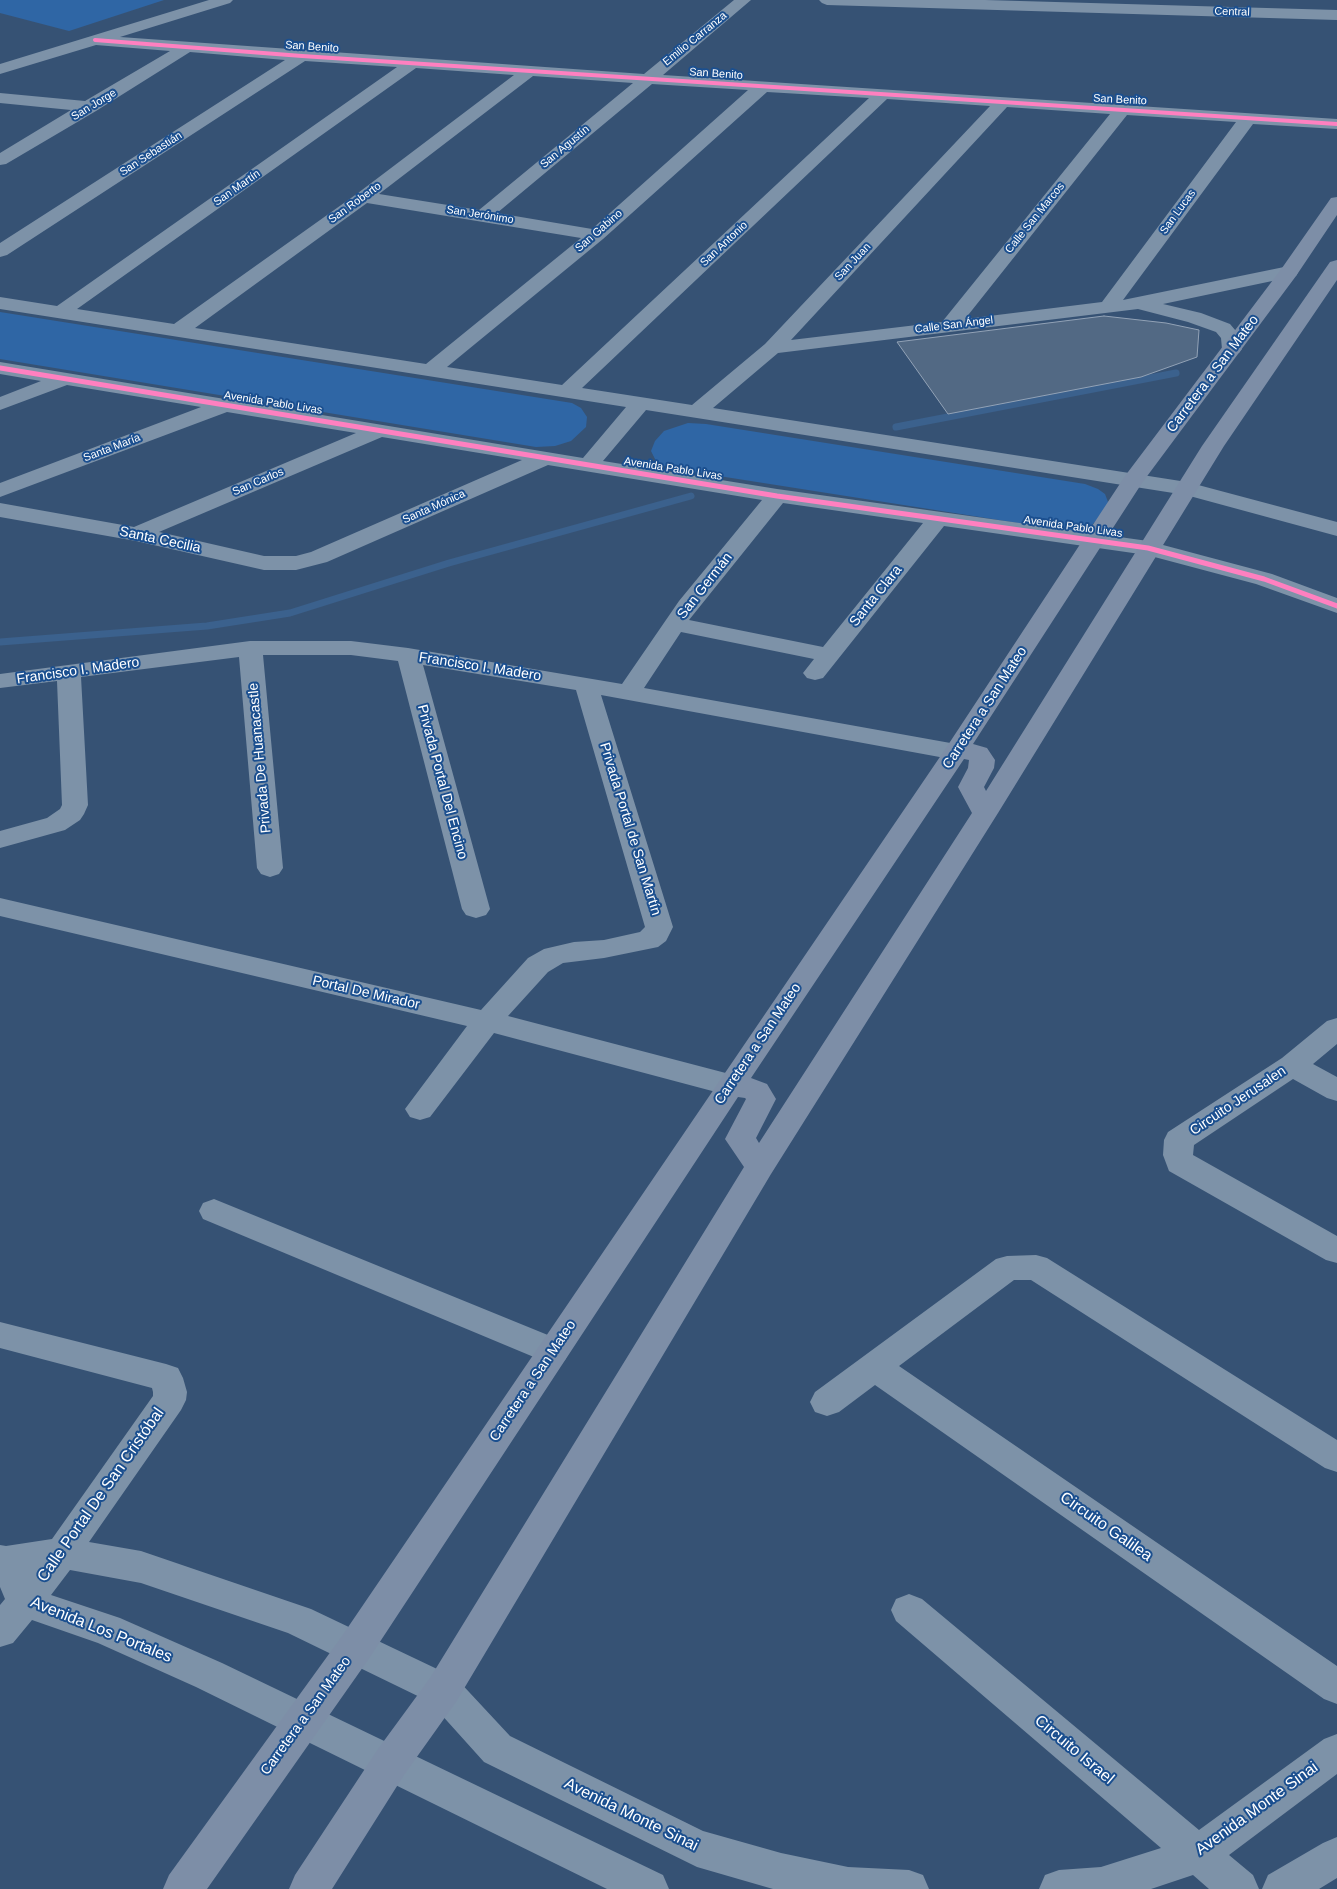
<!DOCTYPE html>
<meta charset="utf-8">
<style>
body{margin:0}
canvas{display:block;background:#365274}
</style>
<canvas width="1337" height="1889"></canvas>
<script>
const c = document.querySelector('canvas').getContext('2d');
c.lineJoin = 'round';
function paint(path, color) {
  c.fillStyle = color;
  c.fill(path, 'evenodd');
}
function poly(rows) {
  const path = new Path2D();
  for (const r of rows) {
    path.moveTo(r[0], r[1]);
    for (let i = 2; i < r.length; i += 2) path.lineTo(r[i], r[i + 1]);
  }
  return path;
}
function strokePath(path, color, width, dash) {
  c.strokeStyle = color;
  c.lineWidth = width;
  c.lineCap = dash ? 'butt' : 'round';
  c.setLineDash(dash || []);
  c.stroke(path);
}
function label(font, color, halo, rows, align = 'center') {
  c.font = font + ' Helvetica,sans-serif';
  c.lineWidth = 4;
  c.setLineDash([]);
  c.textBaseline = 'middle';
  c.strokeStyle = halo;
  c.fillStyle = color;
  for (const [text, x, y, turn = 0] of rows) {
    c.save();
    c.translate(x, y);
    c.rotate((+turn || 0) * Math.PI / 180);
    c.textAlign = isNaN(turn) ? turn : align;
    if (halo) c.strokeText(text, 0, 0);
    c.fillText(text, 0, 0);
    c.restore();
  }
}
paint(poly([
 [0,0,164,0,69,31,0,13],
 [0,312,572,403,581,408,587,417,586,427,571,441,555,446,536,447,0,359],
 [688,423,706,424,1085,484,1098,489,1105,494,1108,502,1106,510,1092,525,1069,531,668,468,656,461,651,451,655,441,664,431]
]), '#2f66a5');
strokePath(poly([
 [896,427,1176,373],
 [0,642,207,626,290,613,449,563,691,496]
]), '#3b618d', 7);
const building = poly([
 [1104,316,1166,323,1199,330,1197,357,1141,377,948,414,897,342,1104,316]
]);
paint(building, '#526984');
strokePath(building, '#92a2b6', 1);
paint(poly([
 [209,0,233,0,230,3,120,37,644,74,734,0,751,0,663,75,1337,119,1337,129,1253,124,1123,300,1289,266,1296,268,1298,272,1296,276,1163,304,1201,313,1230,324,1241,337,1242,349,1239,353,1232,355,1225,353,1222,349,1221,338,1216,332,1188,322,1138,309,778,353,713,408,1187,482,1337,522,1337,536,1186,495,646,410,603,461,777,489,1148,541,1272,574,1337,598,1337,613,1256,584,1147,555,944,526,823,678,815,680,807,678,803,673,814,659,681,632,644,688,956,744,965,747,969,752,965,757,956,760,601,695,673,927,666,941,658,947,604,958,563,963,548,972,508,1016,741,1077,746,1085,741,1093,731,1096,494,1033,430,1117,420,1120,410,1117,405,1109,467,1026,0,916,0,898,481,1010,528,958,544,949,574,942,604,940,640,932,645,927,576,690,423,665,490,909,486,915,476,918,466,915,462,909,398,661,351,655,263,655,283,868,279,874,270,877,261,874,257,868,239,657,81,677,88,805,84,814,80,820,65,830,0,848,0,831,47,818,60,809,62,805,57,681,0,688,0,674,250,641,351,641,408,648,622,684,679,601,762,500,548,465,327,562,296,570,264,570,136,541,0,517,0,503,134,527,356,433,227,412,0,497,0,483,201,407,67,385,0,410,0,397,41,381,0,374,0,362,583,458,626,407,0,309,0,297,57,306,397,67,305,61,7,255,0,257,0,243,285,60,190,52,96,111,6,164,0,165,0,153,71,110,0,103,0,93,85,101,170,51,96,45,0,74,0,64,209,0],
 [416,68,514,75,358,193,174,324,77,309,416,68],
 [533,76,633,83,479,210,379,194,533,76],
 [652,84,748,90,592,229,497,213,652,84],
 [767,92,869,98,562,385,447,367,603,239,767,92],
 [887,99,990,106,765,344,692,405,582,388,887,99],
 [1007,107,1110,114,942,322,791,340,1007,107],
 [1127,115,1236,122,1102,302,965,319,1127,115],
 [367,203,581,238,426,364,195,328,367,203],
 [382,437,522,460,311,552,296,556,264,556,159,532,382,437],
 [783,503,923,523,823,647,689,620,783,503],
 [819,0,985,0,1337,10,1337,20,827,5,822,3,819,0],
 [1337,1018,1337,1044,1313,1064,1337,1077,1337,1101,1327,1098,1293,1079,1194,1145,1193,1155,1337,1236,1337,1263,1326,1260,1169,1171,1163,1155,1164,1140,1168,1132,1282,1058,1327,1021,1337,1018],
 [214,1199,565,1342,569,1351,565,1360,553,1364,541,1360,203,1219,199,1211,203,1203,214,1199],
 [1036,1255,1047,1258,1337,1440,1337,1472,1325,1468,1031,1280,1014,1280,899,1366,1337,1666,1337,1704,1324,1699,875,1385,839,1412,827,1416,815,1412,810,1402,815,1392,996,1259,1007,1256,1036,1255],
 [0,1322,166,1364,178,1368,183,1378,187,1392,186,1400,181,1410,89,1542,141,1551,311,1609,456,1678,510,1736,703,1831,781,1853,848,1867,909,1870,923,1875,929,1889,773,1889,697,1867,484,1762,430,1702,288,1633,141,1583,70,1570,51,1595,120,1618,222,1663,663,1875,669,1889,607,1889,196,1687,98,1643,32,1620,13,1643,0,1647,0,1605,5,1599,0,1587,0,1545,6,1546,52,1539,153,1396,153,1392,152,1388,0,1348,0,1322],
 [909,1594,922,1599,1199,1830,1324,1739,1337,1734,1337,1774,1229,1855,1253,1875,1259,1889,1209,1889,1193,1875,1151,1889,1039,1889,1045,1875,1059,1870,1101,1867,1161,1848,896,1621,891,1610,896,1599,909,1594],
 [1337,1837,1337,1878,1319,1889,1262,1889,1268,1875,1323,1843,1337,1837]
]), '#7d92a8');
paint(poly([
 [1337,197,1337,215,1296,276,1142,483,973,744,987,748,995,760,994,768,984,787,986,791,1202,446,1330,262,1337,260,1337,280,1224,446,998,813,771,1174,456,1702,404,1775,332,1889,289,1889,295,1875,378,1749,430,1678,744,1167,725,1139,746,1099,745,1098,738,1097,368,1660,207,1889,163,1889,169,1875,342,1636,946,748,1125,476,1282,268,1331,198,1337,197],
 [964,759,969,760,968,768,958,787,972,813,759,1143,756,1138,776,1099,767,1084,751,1078,964,759]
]), '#7d8ea7');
strokePath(poly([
 [95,40,302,56,1337,124]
]), '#ff80c0', 4);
strokePath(poly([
 [0,368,777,496,1148,548,1264,579,1337,606]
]), '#ff80c0', 5);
label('11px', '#fff', '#1b4f8f', [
 ["Central",1232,12,2],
 ["Emilio Carranza",695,39,-39],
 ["San Benito",312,47,4],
 ["San Benito",716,74,4],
 ["San Benito",1120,100,3],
 ["San Jorge",94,105,-31],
 ["San Agustín",565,147,-40],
 ["San Sebastián",151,154,-33],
 ["San Martín",237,188,-35],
 ["San Roberto",355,203,-36],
 ["San Lucas",1178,212,-54],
 ["San Jerónimo",480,215,9],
 ["Calle San Marcos",1035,218,-51],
 ["San Gabino",599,231,-41],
 ["San Antonio",724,244,-43],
 ["San Juan",853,262,-47],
 ["Calle San Ángel",954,325,-7],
 ["Avenida Pablo Livas",273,403,9],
 ["Santa María",112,448,-21],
 ["Avenida Pablo Livas",673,469,9],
 ["San Carlos",258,482,-23],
 ["Santa Mónica",434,507,-24],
 ["Avenida Pablo Livas",1073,527,8]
]);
label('14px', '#fff', '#1b4f8f', [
 ["Carretera a San Mateo",1213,374,-53],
 ["Santa Cecilia",160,540,12],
 ["San Germán",705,586,-52],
 ["Santa Clara",876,596,-51],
 ["Francisco I. Madero",480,667,9],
 ["Francisco I. Madero",78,671,-8],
 ["Carretera a San Mateo",985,708,-57],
 ["Privada De Huanacastle",260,758,-95],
 ["Privada Portal Del Encino",442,782,75],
 ["Privada Portal de San Martín",630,829,73],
 ["Portal De Mirador",366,993,13],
 ["Carretera a San Mateo",758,1044,-56],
 ["Circuito Jerusalen",1238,1101,-34],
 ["Carretera a San Mateo",533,1381,-56],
 ["Carretera a San Mateo",306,1716,-54]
]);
label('16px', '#fff', '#1b4f8f', [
 ["Calle Portal De San Cristóbal",101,1495,-55],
 ["Circuito Galilea",1106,1527,35],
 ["Avenida Los Portales",101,1630,22],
 ["Circuito Israel",1074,1750,40],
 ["Avenida Monte Sinai",1257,1809,-36],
 ["Avenida Monte Sinai",631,1815,26]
]);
</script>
